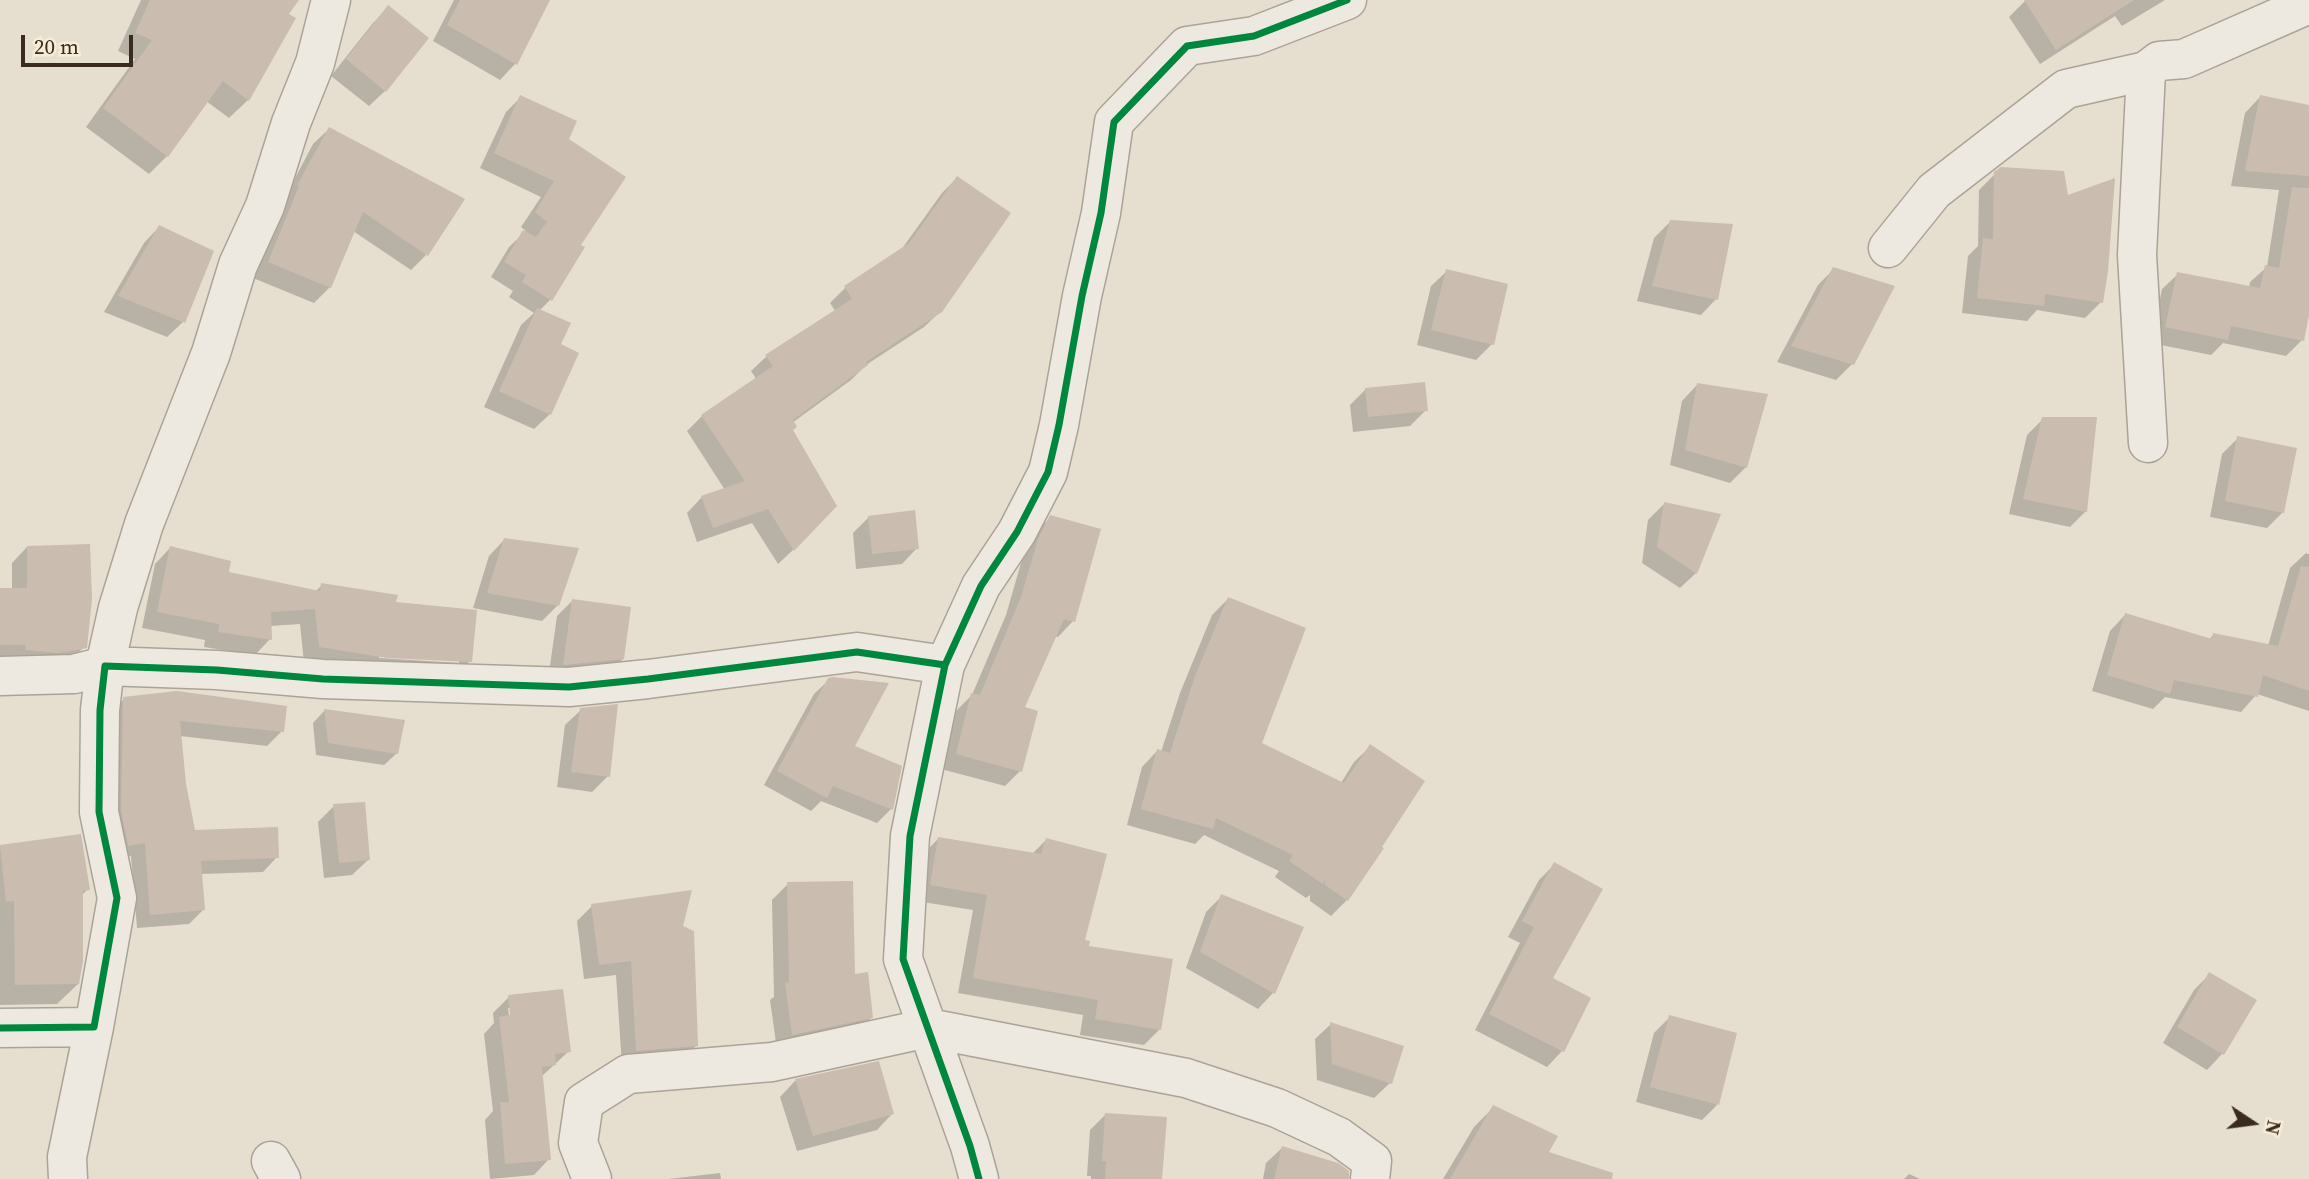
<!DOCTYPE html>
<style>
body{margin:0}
#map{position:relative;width:2309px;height:1179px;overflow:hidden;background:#e6decf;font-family:"Source Serif 4",serif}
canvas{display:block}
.north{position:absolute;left:2218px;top:1088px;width:70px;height:70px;-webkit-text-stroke:5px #f7ecd5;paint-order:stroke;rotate:103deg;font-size:19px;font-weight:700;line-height:28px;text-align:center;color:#3b2b1e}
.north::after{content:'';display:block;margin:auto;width:24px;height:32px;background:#3b2b1e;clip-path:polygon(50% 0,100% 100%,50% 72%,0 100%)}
.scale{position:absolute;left:21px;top:35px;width:112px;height:32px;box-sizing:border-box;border:4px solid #3b2b1e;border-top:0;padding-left:9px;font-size:21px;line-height:24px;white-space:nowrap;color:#3b2b1e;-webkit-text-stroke:5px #f7ecd5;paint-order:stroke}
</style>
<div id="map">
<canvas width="2309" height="1179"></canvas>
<div class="north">N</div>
<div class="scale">20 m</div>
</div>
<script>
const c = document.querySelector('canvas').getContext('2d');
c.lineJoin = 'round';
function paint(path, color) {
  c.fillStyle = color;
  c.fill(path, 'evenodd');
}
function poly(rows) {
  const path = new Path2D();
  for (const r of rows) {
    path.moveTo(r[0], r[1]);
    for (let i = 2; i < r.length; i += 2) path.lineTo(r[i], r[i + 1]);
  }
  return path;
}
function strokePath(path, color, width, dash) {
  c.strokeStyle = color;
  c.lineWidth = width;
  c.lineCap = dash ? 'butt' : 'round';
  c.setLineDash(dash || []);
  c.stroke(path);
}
paint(poly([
 [141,0,253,0,248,100,229,118,206,101,167,156,149,174,86,127,135,59,118,51],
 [454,0,538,0,515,64,500,80,433,41],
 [2026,0,2165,0,2122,26,2115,16,2040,64,2009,17],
 [389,7,385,91,369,106,331,76,373,23],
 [521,97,567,140,551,299,539,311,559,345,550,414,534,429,484,407,521,325,534,313,509,297,513,291,491,277,509,247,526,231,521,227,541,197,480,168,506,112],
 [2260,97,2309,106,2309,306,2302,340,2286,356,2223,343,2211,355,2151,343,2162,289,2178,274,2249,288,2250,282,2267,267,2279,190,2231,186,2245,113],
 [329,129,426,255,411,270,353,231,330,287,314,303,253,278,283,201,313,144],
 [1995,174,2067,198,2101,302,2085,318,2037,310,2027,321,1962,313,1968,256,1978,246,1979,190],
 [957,178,941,311,924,327,866,365,851,380,792,423,793,550,778,564,752,523,697,542,687,513,702,497,725,490,687,431,702,416,757,380,751,371,767,356,836,312,830,303,845,288,901,250,942,193],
 [1670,222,1716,299,1701,315,1637,301,1654,238],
 [159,227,183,322,167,337,104,312,144,243],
 [1834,269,1852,364,1836,380,1777,362,1818,285],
 [1447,271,1492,344,1476,360,1417,345,1431,286],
 [1697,385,1746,467,1730,483,1670,465,1682,401],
 [1366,389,1426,410,1410,426,1353,432,1350,405],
 [2043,419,2086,511,2070,527,2009,514,2027,435],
 [2238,438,2283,512,2267,528,2210,517,2222,454],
 [1664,504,1696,573,1680,588,1642,563,1648,520],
 [869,517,917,548,902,564,856,569,853,533],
 [1051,517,1073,621,1058,637,1055,636,1023,709,1020,771,1005,786,941,769,956,711,972,695,1006,615,1023,556,1035,533],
 [504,540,558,605,542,621,473,608,489,556],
 [27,547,85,646,70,661,0,660,0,590,12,590,12,563],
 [170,548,227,573,315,592,322,585,394,604,470,661,454,677,304,663,300,624,270,626,270,639,255,655,204,647,205,640,142,628,155,564],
 [379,654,459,659,459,663,379,658],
 [2306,553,2309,554,2309,711,2257,694,2241,712,2165,697,2153,709,2092,691,2110,631,2125,615,2209,640,2213,635,2268,646,2290,568],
 [1228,599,1259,744,1341,783,1354,762,1370,747,1380,847,1382,849,1347,900,1331,916,1310,901,1310,895,1306,898,1275,877,1279,871,1204,835,1195,844,1127,825,1142,767,1157,751,1161,752,1180,693,1212,615],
 [572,601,623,659,607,674,548,680,557,616],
 [829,680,852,747,900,768,891,809,877,823,821,801,811,811,764,785,814,694],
 [124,699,282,731,267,746,180,736,185,785,193,832,277,857,263,872,200,874,203,910,189,924,137,928,131,856,114,859,110,713],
 [325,710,397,753,384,765,316,755,313,723],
 [581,710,608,776,592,792,557,787,565,725],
 [334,806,368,860,352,875,324,878,318,822],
 [80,836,88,889,81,896,78,984,57,1004,0,1005,0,847],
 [939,838,1032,854,1046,840,1082,942,1160,1029,1144,1045,1080,1035,1083,1015,958,993,973,910,916,901,923,854],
 [1555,864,1551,979,1589,999,1562,1051,1547,1067,1475,1030,1520,943,1508,937,1539,880],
 [788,884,872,1017,856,1033,777,1050,770,1000,774,997,772,900],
 [1222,896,1273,993,1258,1009,1186,968,1206,912],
 [592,906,697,1045,681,1061,622,1066,616,975,584,979,577,921],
 [2210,974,2254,1000,2222,1054,2207,1070,2163,1043,2194,990],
 [509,997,569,1051,541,1077,549,1159,534,1175,490,1179,485,1120,493,1111,484,1034,494,1023,493,1013],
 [508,1008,511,1008,510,1024],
 [1670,1017,1717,1105,1702,1120,1636,1102,1654,1033],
 [1331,1024,1390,1083,1374,1098,1317,1080,1315,1039],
 [878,1063,892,1114,877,1130,797,1151,780,1097,795,1081],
 [1494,1107,1547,1153,1588,1179,1443,1179,1474,1127],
 [1105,1115,1160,1179,1091,1179,1091,1176,1087,1176,1090,1130],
 [1282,1148,1337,1179,1263,1179,1266,1163],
 [720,1173,721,1179,668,1179],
 [1909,1174,1920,1179,1904,1179]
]), '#0003');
paint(poly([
 [150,0,299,0,289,14,296,18,249,101,223,81,168,157,103,108,152,40,135,33],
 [460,0,550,0,517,65,447,25],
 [2024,0,2134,0,2056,50],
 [388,5,429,38,386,92,346,59],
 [520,95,577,121,569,139,626,177,581,245,585,247,552,301,522,282,526,275,504,262,523,230,536,237,547,222,535,212,554,181,494,153],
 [2260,95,2309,105,2309,176,2245,171],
 [329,127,465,199,428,256,363,212,331,288,268,262,299,186,297,185],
 [2001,167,2064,171,2068,195,2115,178,2108,271,2103,303,2045,294,2044,306,1977,298,1983,238,1993,239,1994,172],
 [957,176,1011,213,942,312,866,362,868,365,793,420,797,427,793,430,837,506,794,551,768,509,713,528,701,496,745,481,701,415,773,366,765,355,852,299,844,286,909,243],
 [2292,187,2309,188,2309,315,2304,341,2231,326,2228,340,2165,327,2177,272,2260,288,2265,265,2279,268],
 [1670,220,1733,224,1718,300,1652,286],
 [159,225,214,251,185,323,118,296],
 [1833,267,1895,286,1854,365,1791,346],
 [1446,269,1508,284,1494,345,1431,330],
 [537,308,571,323,561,344,579,353,551,415,499,391],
 [1425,382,1428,411,1368,417,1365,388],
 [1697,383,1768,394,1747,468,1685,450],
 [2042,417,2097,417,2087,512,2023,499],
 [2237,436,2297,448,2284,513,2225,501],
 [1664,502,1721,514,1697,574,1657,547],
 [915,510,919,549,872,554,868,516],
 [1050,515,1101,529,1075,622,1064,619,1025,707,1038,711,1022,772,956,754,971,693,980,695,1021,597,1038,539],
 [504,538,579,548,559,606,487,593],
 [90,544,92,599,87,648,59,653,25,650,26,645,0,645,0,588,27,588,27,546],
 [170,546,231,561,229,572,320,591,321,583,398,595,396,602,477,610,472,662,387,658,319,647,315,609,271,612,272,640,218,632,219,624,157,612],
 [2301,566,2309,567,2309,691,2263,675,2258,697,2174,680,2170,694,2107,675,2125,613,2212,639,2213,633,2278,646],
 [1228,597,1306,628,1262,743,1344,783,1370,744,1425,781,1382,847,1384,848,1348,901,1325,885,1325,880,1323,884,1289,861,1293,855,1216,818,1213,829,1141,809,1157,749,1170,753,1195,676],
 [572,599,631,607,624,659,563,665],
 [832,677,889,683,855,746,902,766,893,810,833,786,827,798,777,771,828,678],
 [177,691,287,706,284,732,180,721,186,784,195,830,278,827,279,858,201,861,205,910,150,915,145,843,128,846,121,810,123,697],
 [618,704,610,777,571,772,580,708],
 [324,709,405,720,398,754,328,743],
 [365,802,370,860,339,863,333,804],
 [81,834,90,890,83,891,83,961,79,984,15,985,14,901,6,902,0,845],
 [938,837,1041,854,1046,838,1107,854,1085,940,1090,941,1089,946,1173,959,1161,1030,1095,1019,1098,1000,973,978,987,895,930,885],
 [1554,862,1603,889,1553,978,1591,998,1564,1052,1489,1014,1534,927,1522,921],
 [853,881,855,974,868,972,873,1018,792,1035,785,983,789,982,787,882],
 [692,890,683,926,694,931,698,1046,636,1051,631,961,599,965,591,904],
 [1221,894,1304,927,1275,994,1200,952],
 [2209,972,2257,1000,2224,1055,2177,1027],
 [563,989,571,1052,555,1054,556,1065,542,1067,551,1160,505,1164,500,1102,509,1102,499,1017,510,1015,508,995],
 [1669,1015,1737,1033,1719,1105,1650,1087],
 [1330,1022,1404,1046,1392,1084,1332,1064],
 [879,1061,894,1114,813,1136,795,1079],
 [1493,1105,1558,1136,1549,1152,1613,1173,1612,1179,1450,1179],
 [1105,1113,1167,1117,1162,1179,1105,1179,1106,1161,1102,1161],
 [1282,1146,1338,1163,1349,1171,1349,1179,1274,1179]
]), '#cabcaf');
const minor = poly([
 [2146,71,2137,255,2148,443],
 [1888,248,1934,191,2066,89,2146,71,2159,61,2184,59,2309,4],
 [0,676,74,674,105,666,118,608,144,524,211,353,238,265,265,206,291,123,315,63,331,0],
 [0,1028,94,1027,117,898,99,812,100,710,105,666,217,670,323,679,569,687,648,679,857,652,945,665],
 [271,1161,281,1179],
 [68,1179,67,1157,94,1027],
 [592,1179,578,1143,584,1102,628,1074,772,1062,928,1028,1186,1078,1277,1108,1339,1137,1372,1161,1370,1179],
 [979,1179,970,1146,903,959,910,836,945,665,981,586,1017,532,1048,472,1059,425,1082,296,1101,213,1114,122,1187,46,1254,36,1347,0]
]);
strokePath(minor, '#aba397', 41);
strokePath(minor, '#eee9e0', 38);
strokePath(poly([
 [0,1028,94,1027,117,898,99,812,100,710,105,666,217,670,323,679,569,687,648,679,857,652,945,665],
 [979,1179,970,1146,903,959,910,836,945,665,981,586,1017,532,1048,472,1059,425,1082,296,1101,213,1114,122,1187,46,1254,36,1347,0]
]), '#00873e', 7);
</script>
